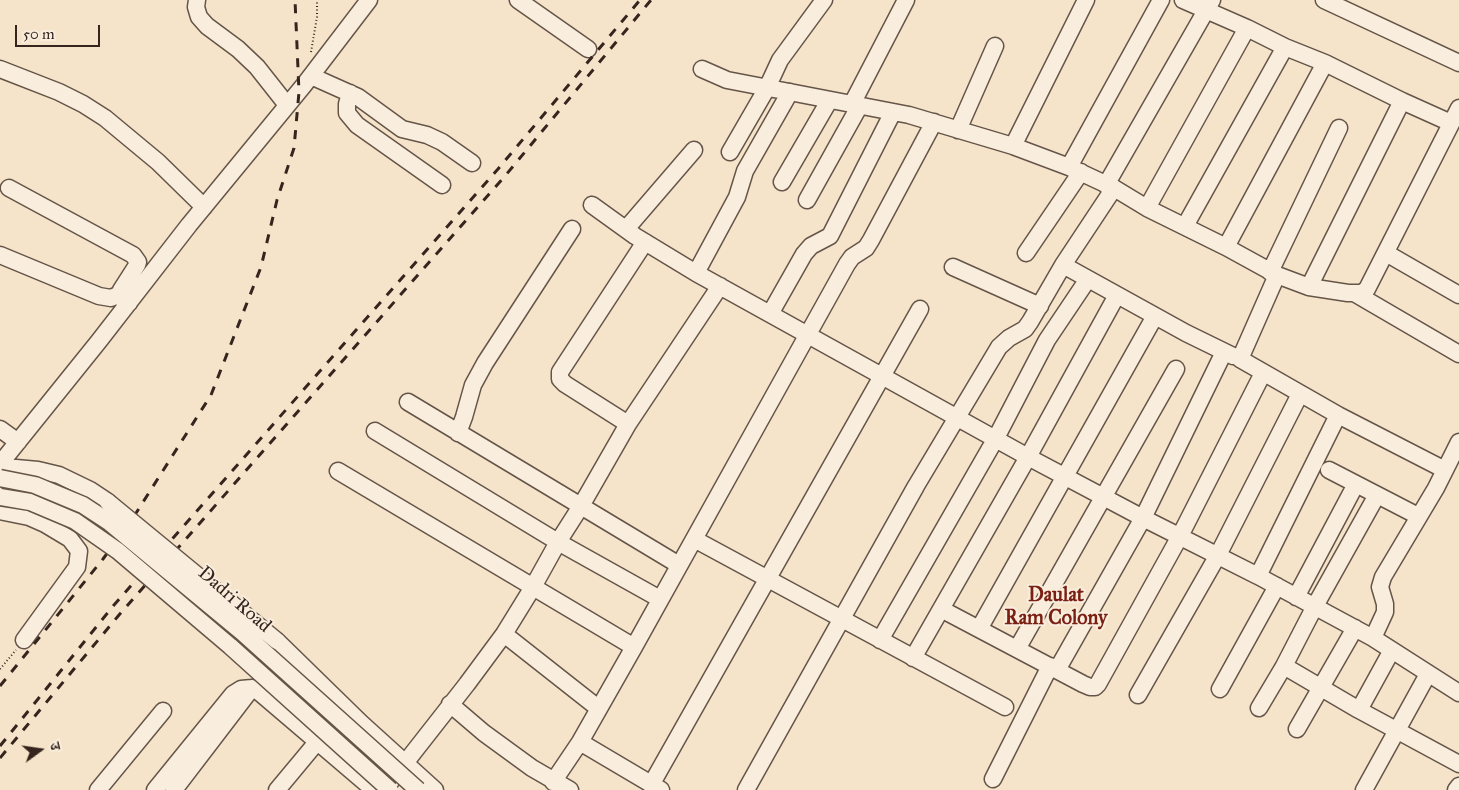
<!DOCTYPE html>
<meta charset="utf-8">
<style>
body{margin:0}
#map{position:relative;width:1459px;height:790px;overflow:hidden;background:#f6e4ca;font-family:"IM FELL Great Primer","Noto Serif Devanagari",serif}
canvas{display:block}
.north{position:absolute;left:15px;top:725px;width:50px;height:50px;-webkit-text-stroke:4px #f9eddd;paint-order:stroke;rotate:76deg;font-size:14px;font-weight:700;line-height:20px;text-align:center;color:#35251e}
.north::after{content:'';display:block;margin:auto;width:18px;height:22px;background:#35251e;clip-path:polygon(50% 0,100% 100%,50% 72%,0 100%)}
.scale{position:absolute;left:15px;top:25px;width:85px;height:22px;box-sizing:border-box;border:2px solid #35251e;border-top:0;padding-left:6px;font-size:15px;line-height:18px;white-space:nowrap;color:#35251e;-webkit-text-stroke:4px #f9eddd;paint-order:stroke}
</style>
<div id="map">
<canvas width="1459" height="790"></canvas>
<div class="north">उ</div>
<div class="scale">50 m</div>
</div>
<script>
const c = document.querySelector('canvas').getContext('2d');
c.lineJoin = 'round';
function poly(rows) {
  const path = new Path2D();
  for (const r of rows) {
    path.moveTo(r[0], r[1]);
    for (let i = 2; i < r.length; i += 2) path.lineTo(r[i], r[i + 1]);
  }
  return path;
}
function strokePath(path, color, width, dash) {
  c.strokeStyle = color;
  c.lineWidth = width;
  c.lineCap = dash ? 'butt' : 'round';
  c.setLineDash(dash || []);
  c.stroke(path);
}
function label(font, color, halo, rows, align = 'center') {
  c.font = font + ' "IM FELL Great Primer",serif';
  c.lineWidth = 4;
  c.setLineDash([]);
  c.textBaseline = 'middle';
  c.strokeStyle = halo;
  c.fillStyle = color;
  for (const [text, x, y, turn = 0] of rows) {
    c.save();
    c.translate(x, y);
    c.rotate((+turn || 0) * Math.PI / 180);
    c.textAlign = isNaN(turn) ? turn : align;
    if (halo) c.strokeText(text, 0, 0);
    c.fillText(text, 0, 0);
    c.restore();
  }
}
const minor = poly([
 [197,0,196,7,199,17,207,26,238,49,257,67,287,105],
 [518,0,588,49],
 [1183,0,1247,28,1285,47,1325,63,1402,101,1451,123],
 [1324,0,1459,63],
 [0,69,59,92,83,104,105,118,158,162,204,207],
 [702,69,727,80,909,115,1013,146,1069,167,1114,188,1147,208,1226,247,1277,275,1309,287,1348,293,1362,293,1367,289,1459,108],
 [311,76,358,97,402,129,427,135,442,142,472,163],
 [350,93,347,104,347,113,357,125,442,185],
 [852,104,906,0],
 [958,130,995,46],
 [1013,146,1086,0],
 [730,152,767,88,780,60,824,0],
 [1069,167,1161,0],
 [782,182,829,101],
 [1106,185,1212,0],
 [9,188,133,255,138,262,137,265,121,290,120,294,121,298,129,303],
 [807,200,860,105],
 [592,205,635,236,696,273,1028,457,1143,518,1258,576,1373,638,1459,693],
 [1147,208,1247,28],
 [1185,226,1285,47],
 [626,229,694,150],
 [1226,247,1325,63],
 [1026,253,1081,172],
 [1386,253,1459,295],
 [0,255,99,296,111,298,120,294],
 [1063,265,1186,333,1233,356],
 [953,267,1040,306],
 [1270,272,1339,128],
 [696,273,737,197,745,171,790,92],
 [1277,275,1240,359,1338,415,1445,470],
 [1309,287,1402,101],
 [1356,294,1459,354],
 [770,314,804,254,811,246,830,236,893,112],
 [408,402,679,565],
 [628,424,565,384,560,379,560,372,645,242],
 [0,429,18,442],
 [375,431,558,542,660,599],
 [458,433,464,417,473,385,485,363,572,229],
 [0,464,99,341,189,225,304,85,369,0],
 [0,468,16,468,38,470,59,475,90,490,108,502],
 [1329,470,1418,516],
 [338,471,634,647],
 [0,511,29,517,45,524,70,539,79,551,77,567,24,640],
 [694,539,1005,707],
 [1258,576,1338,415],
 [1296,597,1356,484],
 [941,609,1083,684,1090,687,1095,687,1098,684,1180,536,1263,373],
 [979,629,1155,316],
 [504,634,598,708],
 [1373,638,1385,612,1385,604,1380,587,1383,577,1436,488,1459,442],
 [880,640,996,438,1047,340,1088,279],
 [277,641,361,723,435,790],
 [1017,649,1176,369],
 [913,658,1028,457,1117,295],
 [1284,666,1359,710,1459,764],
 [1057,670,1143,518,1224,352],
 [1220,689,1277,586],
 [1138,695,1218,555,1300,394],
 [450,704,484,733,532,768,570,790],
 [1259,708,1284,666,1315,606,1377,495],
 [1359,710,1392,650],
 [1297,729,1355,628],
 [580,742,661,790],
 [993,779,1050,666],
 [553,782,580,742,634,647,847,264,852,257,866,248,871,240,934,122],
 [651,785,920,309],
 [98,790,163,711],
 [155,790,233,694,241,689,252,688,259,692,374,790],
 [174,790,252,688],
 [277,790,317,742],
 [384,790,467,684,504,634,533,587,558,542,581,506,628,424,720,286],
 [746,790,916,486,999,347,1009,338,1025,329,1030,322,1063,265,1114,188],
 [1364,790,1428,674],
 [1456,790,1459,786]
]);
strokePath(minor, '#655549', 19);
strokePath(poly([
 [311,52,317,17,317,0],
 [0,669,16,650]
]), '#35251e', 2, [1, 2.5]);
strokePath(minor, '#f9eddd', 16);
strokePath(poly([
 [0,686,103,559,131,521,211,395,261,267,277,200,294,148,299,92,295,0],
 [0,746,114,605,498,169,640,0],
 [0,758,119,615,505,176,651,0]
]), '#35251e', 3, [9, 9]);
const minorBridge = poly([
 [0,478,35,485,83,505,109,522,242,632,418,790],
 [0,497,30,502,75,521,118,551,230,646,390,790],
 [108,502,277,641]
]);
strokePath(minorBridge, '#655549', 19, []);
strokePath(minorBridge, '#f9eddd', 16);
label('19px', '#35251e', '#f9eddd', [
 ["Dadri Road",234,600,41]
]);
label('bold 20px', '#7a1f14', '#f9eddd', [
 ["Daulat",1056,596],
 ["Ram Colony",1056,619]
]);
</script>
